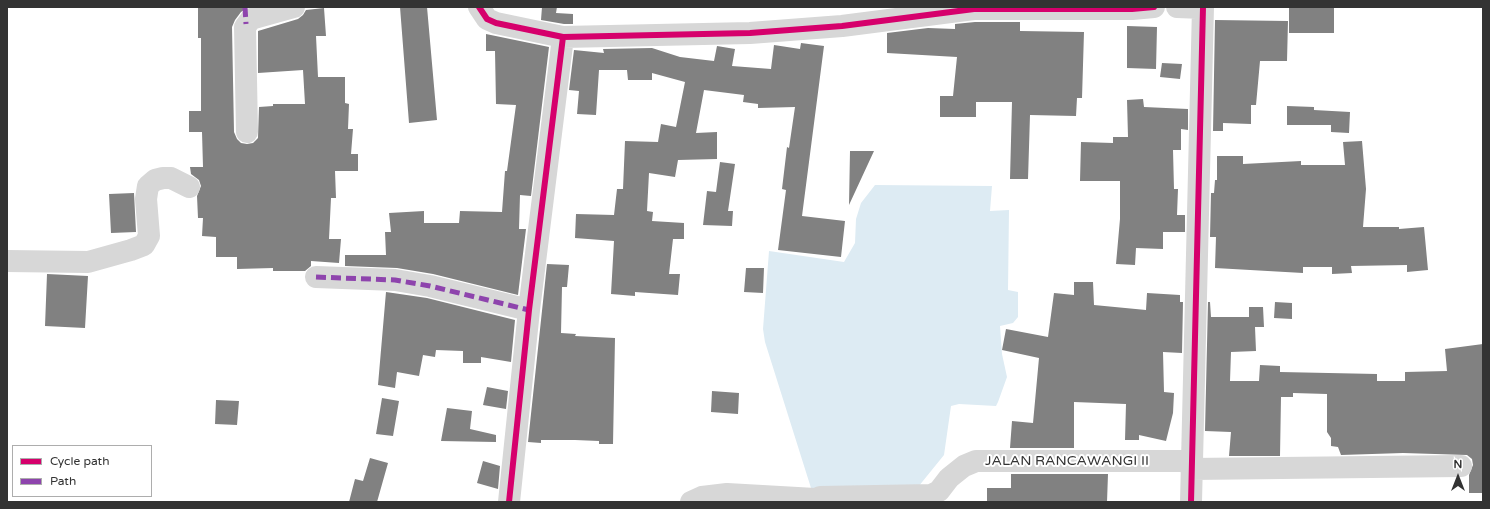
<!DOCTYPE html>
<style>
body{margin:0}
#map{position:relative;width:1490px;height:509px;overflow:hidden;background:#fff;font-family:"Varela Round",sans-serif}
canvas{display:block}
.frame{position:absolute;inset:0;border:8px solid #333;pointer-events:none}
.legend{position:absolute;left:12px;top:445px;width:140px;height:52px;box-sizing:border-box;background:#fff;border:1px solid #adadad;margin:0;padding:5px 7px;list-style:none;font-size:12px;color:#333}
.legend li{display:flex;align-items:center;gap:8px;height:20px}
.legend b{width:20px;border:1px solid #adadad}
.north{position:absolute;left:1438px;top:457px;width:40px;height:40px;-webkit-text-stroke:3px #fff;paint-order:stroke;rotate:0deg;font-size:11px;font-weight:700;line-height:16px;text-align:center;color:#333}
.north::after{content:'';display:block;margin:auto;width:14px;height:18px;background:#333;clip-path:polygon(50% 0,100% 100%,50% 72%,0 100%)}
</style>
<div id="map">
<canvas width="1490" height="509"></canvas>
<div class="frame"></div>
<ul class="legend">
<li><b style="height:5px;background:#d6006c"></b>Cycle path</li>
<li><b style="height:5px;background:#8e44ad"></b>Path</li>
</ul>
<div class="north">N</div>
</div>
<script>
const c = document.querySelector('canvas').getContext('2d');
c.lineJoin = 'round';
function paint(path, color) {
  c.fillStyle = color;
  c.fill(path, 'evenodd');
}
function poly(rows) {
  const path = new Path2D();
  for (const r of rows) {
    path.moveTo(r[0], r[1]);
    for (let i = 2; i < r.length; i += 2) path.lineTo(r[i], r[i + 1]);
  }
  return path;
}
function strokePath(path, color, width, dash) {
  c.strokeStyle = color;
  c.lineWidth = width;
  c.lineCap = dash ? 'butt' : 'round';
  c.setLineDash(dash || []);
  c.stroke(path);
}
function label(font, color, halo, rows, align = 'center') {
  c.font = font + ' "Varela Round",sans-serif';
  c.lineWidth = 4;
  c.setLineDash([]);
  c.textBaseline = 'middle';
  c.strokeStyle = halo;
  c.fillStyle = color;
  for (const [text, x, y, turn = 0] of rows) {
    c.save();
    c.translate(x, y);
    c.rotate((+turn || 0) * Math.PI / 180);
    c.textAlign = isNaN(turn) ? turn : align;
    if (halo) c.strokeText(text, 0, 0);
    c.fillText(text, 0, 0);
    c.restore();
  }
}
paint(poly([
 [875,185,992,186,990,211,1009,210,1008,290,1018,292,1018,317,1013,323,1000,326,1002,354,1007,377,998,402,996,406,959,404,951,406,944,455,914,492,822,492,811,488,765,342,763,329,769,251,844,262,855,243,856,219,861,203]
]), '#ddebf3');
paint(poly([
 [198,7,248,7,241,12,235,20,232,27,234,132,237,139,241,143,247,144,253,143,258,138,259,107,273,106,273,104,305,104,303,70,258,73,258,31,298,19,303,15,306,10,324,8,326,36,316,36,318,77,345,77,345,103,349,104,348,129,353,129,351,154,358,154,358,171,335,171,336,198,331,198,329,239,341,239,339,263,311,261,311,266,305,271,273,271,273,268,237,269,237,257,216,257,216,237,202,236,203,218,198,218,197,196,201,186,199,180,191,174,190,167,203,167,202,132,189,132,189,111,201,111,201,38,198,38],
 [400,7,427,7,437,120,409,123],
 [542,7,557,7,556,13,573,14,573,24,564,24,541,20],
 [1289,7,1334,7,1334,33,1289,33],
 [1215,20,1288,21,1287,61,1260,61,1256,105,1251,105,1251,124,1223,123,1223,131,1213,131],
 [975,22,1020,22,1020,31,1084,32,1082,98,1077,98,1076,116,1030,115,1028,179,1010,179,1012,102,976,102,976,117,940,117,940,96,953,96,957,57,887,53,887,33,928,28,955,29,955,24],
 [1127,26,1157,27,1156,69,1127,68],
 [486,34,549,47,531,196,520,195,519,229,526,229,518,295,433,274,397,268,345,266,345,255,386,255,385,232,391,232,389,213,424,211,424,223,459,223,460,211,502,212,505,171,507,171,516,105,496,104,495,51,486,51],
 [801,43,824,46,802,216,845,221,841,257,778,250,786,190,782,189,787,147,789,148,795,107,758,108,758,104,743,102,744,95,704,90,696,133,717,132,717,159,678,160,675,177,649,173,647,211,653,212,652,221,684,223,684,239,673,239,669,274,680,274,678,295,635,292,635,296,611,294,614,241,575,238,576,214,614,215,617,189,623,189,625,141,658,142,661,124,676,127,685,82,652,73,652,80,628,80,627,70,599,70,596,115,577,114,579,91,569,90,574,50,604,53,603,49,652,48,680,57,714,61,717,46,735,49,732,66,771,69,774,45,800,49],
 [1162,63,1182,64,1180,79,1160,77],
 [1143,99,1144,107,1188,109,1188,130,1181,129,1181,150,1173,150,1174,189,1178,189,1177,215,1185,215,1185,232,1163,232,1163,249,1136,248,1135,265,1116,264,1120,219,1120,181,1080,181,1081,142,1113,143,1113,137,1128,137,1127,100],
 [1287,106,1314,107,1314,110,1350,112,1349,133,1331,132,1331,125,1287,125],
 [1362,141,1366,189,1363,227,1399,227,1399,229,1424,227,1428,270,1407,272,1407,265,1351,266,1352,273,1332,274,1332,267,1303,267,1303,273,1215,268,1216,237,1210,237,1211,193,1214,193,1215,180,1217,180,1217,156,1243,156,1243,164,1301,161,1301,165,1345,165,1343,142],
 [850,151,874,151,849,205],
 [720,162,735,164,728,211,733,211,732,226,703,225,707,191,716,192],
 [134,193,136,232,111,233,109,194],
 [547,264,569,265,567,287,562,287,561,333,576,334,575,336,615,338,613,444,599,444,599,441,575,440,541,440,541,443,528,442],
 [746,268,764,268,763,293,744,292],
 [47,274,88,276,85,328,45,326],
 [1074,282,1093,282,1094,305,1146,310,1147,293,1180,295,1180,302,1183,302,1182,353,1163,352,1164,392,1174,393,1173,413,1166,441,1139,435,1139,440,1125,440,1126,404,1074,402,1074,448,1010,448,1012,421,1033,423,1039,358,1002,350,1006,329,1048,337,1054,293,1074,295],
 [386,292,427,298,515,320,511,362,481,357,481,363,463,363,463,351,436,350,435,357,423,355,419,376,397,372,395,388,378,385],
 [1208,302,1210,302,1211,317,1249,317,1249,307,1263,307,1264,327,1255,327,1256,351,1231,352,1230,381,1259,381,1260,365,1280,366,1280,372,1377,374,1377,381,1405,381,1405,372,1447,371,1445,349,1483,344,1483,493,1469,493,1469,475,1473,465,1472,459,1467,455,1403,453,1341,455,1338,447,1331,446,1331,438,1327,432,1327,394,1293,393,1293,397,1281,397,1280,456,1229,456,1231,432,1205,431],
 [1275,302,1292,303,1292,319,1274,318],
 [487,387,508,391,506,409,483,405],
 [712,391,739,393,738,414,711,412],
 [382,398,399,401,393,436,376,434],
 [216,400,239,401,237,425,215,424],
 [447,408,472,411,470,429,496,435,496,442,441,441],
 [370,458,388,463,377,502,349,502,355,479,363,481],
 [483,461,500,466,498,489,477,483],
 [1011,474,1108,474,1107,502,987,502,987,488,1011,488]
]), '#818181');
strokePath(poly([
 [479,7,487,19,496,23,563,37,750,33,842,26,974,9,1132,9,1154,7],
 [1177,7,1203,8],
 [247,132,245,27,251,19,294,7],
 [7,261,88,262,131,250,144,245,149,236,146,199,148,186,155,180,163,178,171,178,189,187],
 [316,277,395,280,430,286,529,310],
 [1191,469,1461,466],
 [509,502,529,310,563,37],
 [691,502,702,497,727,494,815,499],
 [814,502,820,497,931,495,939,491,949,478,964,466,976,461,1191,461],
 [1191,502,1203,7]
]), '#d7d7d7', 22);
strokePath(poly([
 [245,7,246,24],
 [316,277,395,280,430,286,529,310]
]), '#8e44ad', 5, [10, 5]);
strokePath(poly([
 [479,7,487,19,496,23,563,37,750,33,842,26,974,9,1132,9,1154,7],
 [509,502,529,310,563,37],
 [1191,502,1203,7]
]), '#d6006c', 6);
label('14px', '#333', '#fff', [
 ["JALAN RANCAWANGI II",1067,461]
]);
</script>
